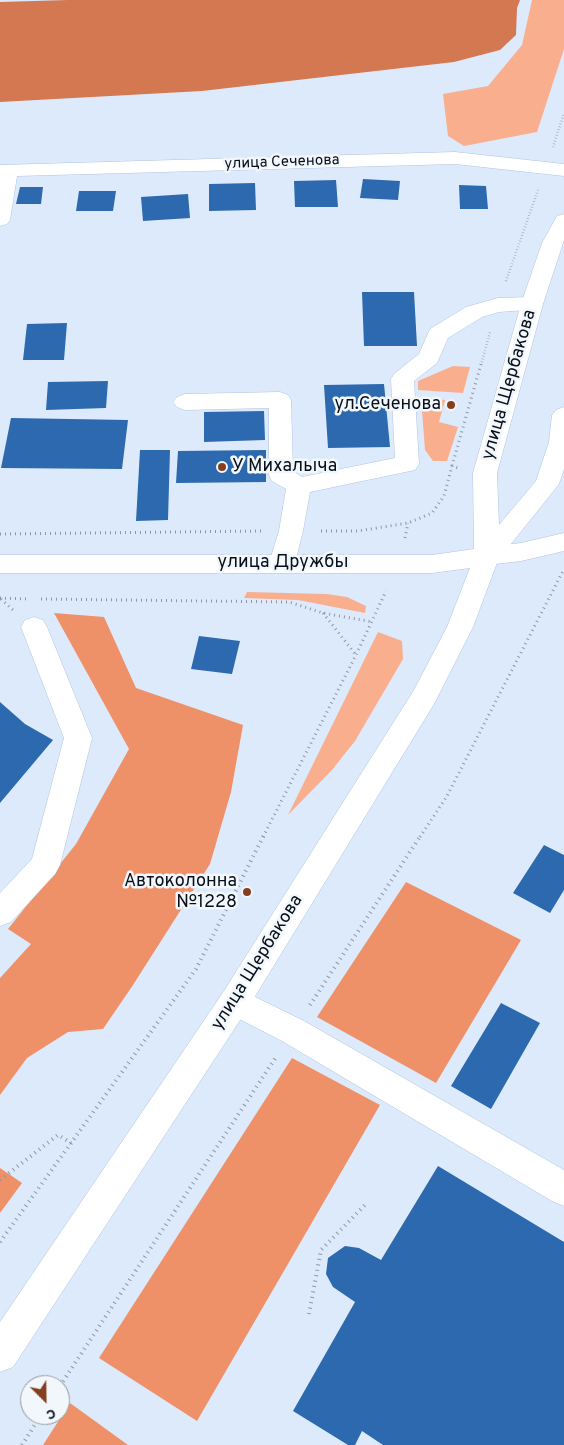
<!DOCTYPE html>
<meta charset="utf-8">
<style>
body{margin:0}
#map{position:relative;width:564px;height:1445px;overflow:hidden;background:#ddeafb;font-family:Overpass,sans-serif}
canvas{display:block}
.north{position:absolute;left:20px;top:1375px;width:50px;height:50px;box-sizing:border-box;background:#f2f7fc;border:1px solid #949aa0;border-radius:50%;rotate:157deg;font-size:14px;font-weight:700;line-height:20px;text-align:center;color:#070e17}
.north::after{content:'';display:block;margin:auto;width:18px;height:22px;background:#863f1e;clip-path:polygon(50% 0,100% 100%,50% 72%,0 100%)}
</style>
<div id="map">
<canvas width="564" height="1445"></canvas>
<div class="north">С</div>
</div>
<script>
const c = document.querySelector('canvas').getContext('2d');
c.lineJoin = 'round';
function paint(path, color) {
  c.fillStyle = color;
  c.fill(path, 'evenodd');
}
function poly(rows) {
  const path = new Path2D();
  for (const r of rows) {
    path.moveTo(r[0], r[1]);
    for (let i = 2; i < r.length; i += 2) path.lineTo(r[i], r[i + 1]);
  }
  return path;
}
function strokePath(path, color, width, dash) {
  c.strokeStyle = color;
  c.lineWidth = width;
  c.lineCap = dash ? 'butt' : 'round';
  c.setLineDash(dash || []);
  c.stroke(path);
}
function label(font, color, halo, rows, align = 'center') {
  c.font = font + ' Overpass,sans-serif';
  c.lineWidth = 5;
  c.setLineDash([]);
  c.textBaseline = 'middle';
  c.strokeStyle = halo;
  c.fillStyle = color;
  for (const [text, x, y, turn = 0] of rows) {
    c.save();
    c.translate(x, y);
    c.rotate((+turn || 0) * Math.PI / 180);
    c.textAlign = isNaN(turn) ? turn : align;
    if (halo) c.strokeText(text, 0, 0);
    c.fillText(text, 0, 0);
    c.restore();
  }
}
paint(poly([
 [532,0,564,0,564,49,537,132,464,146,448,136,443,94,488,86,522,45],
 [453,366,470,367,463,393,418,390,418,381],
 [421,397,445,400,439,422,458,427,447,461,433,461,425,450],
 [247,592,327,594,347,597,366,606,365,613,298,600,244,598],
 [378,632,402,641,403,659,355,741,332,770,288,815]
]), '#f9ae8e');
paint(poly([
 [54,613,104,617,136,688,243,725,231,792,210,864,133,985,103,1029,68,1032,27,1058,0,1095,0,978,31,944,8,929,76,844,129,749],
 [406,882,521,940,436,1083,317,1017],
 [292,1058,380,1105,197,1421,99,1358],
 [0,1168,22,1183,0,1213],
 [70,1403,128,1445,43,1445]
]), '#ee9068');
paint(poly([
 [68,0,520,0,517,8,516,35,500,50,454,62,202,91,0,102,0,2]
]), '#d37850');
paint(poly([
 [363,179,400,181,398,200,360,198],
 [336,180,338,207,295,207,294,181],
 [255,183,256,210,209,211,209,184],
 [459,185,486,186,488,209,460,209],
 [20,187,43,187,41,204,16,204],
 [79,191,116,191,113,211,76,211],
 [188,194,190,218,143,221,141,197],
 [362,292,414,292,417,346,364,346],
 [67,323,64,360,23,360,27,324],
 [108,381,106,408,46,410,48,382],
 [384,384,390,447,328,448,324,385],
 [264,411,265,440,204,442,204,412],
 [11,418,128,420,122,469,1,468],
 [140,450,170,450,168,520,136,521],
 [266,450,266,482,176,483,178,451],
 [199,636,240,641,232,674,191,669],
 [0,702,25,724,53,740,0,803],
 [544,845,564,855,564,890,550,913,513,893],
 [501,1003,540,1023,491,1109,451,1086],
 [438,1166,564,1242,564,1445,383,1445,362,1431,355,1445,348,1445,293,1411,355,1302,333,1287,326,1274,328,1258,345,1246,359,1248,381,1260]
]), '#2c69ae');
const minor = poly([
 [455,152,564,164,564,176,455,164,17,176,10,220,7,224,0,226,0,165,455,152],
 [532,297,540,299,543,304,540,309,499,312,482,317,448,338,437,363,414,381,419,464,415,470,310,492,303,531,295,563,291,569,282,572,273,569,269,563,279,531,286,489,272,481,269,475,269,408,185,410,177,407,173,402,177,397,185,394,280,392,288,395,291,400,293,471,302,477,395,458,391,379,394,374,419,354,430,329,466,307,498,298,532,297],
 [564,533,564,551,521,561,487,565,478,562,474,556,478,550,487,547,521,543,564,533],
 [34,617,43,620,47,627,92,738,60,865,55,874,11,922,0,926,0,893,32,859,64,738,21,627,25,620,34,617],
 [235,987,304,1021,564,1170,564,1206,552,1201,282,1041,224,1011,219,1001,224,991,235,987]
]);
const major = poly([
 [564,214,564,240,543,304,497,473,499,525,536,481,549,442,552,415,556,410,564,407,564,469,559,484,498,560,473,627,434,704,246,1011,13,1367,0,1372,0,1322,224,991,414,690,447,627,470,568,432,573,0,573,0,555,432,555,474,549,473,473,521,304,542,243,557,216,564,214]
]);
strokePath(minor, '#afc4de', 1);
strokePath(major, '#afc4de', 1);
strokePath(poly([
 [553,147,564,113],
 [506,281,538,190],
 [481,365,490,332]
]), '#8d97a5', 2.5, [0.5, 2.5]);
strokePath(poly([
 [452,466,481,364],
 [321,531,358,531,408,523,432,513,444,496,452,466,458,468],
 [0,534,262,531],
 [405,538,408,523],
 [0,598,29,599],
 [1,599,13,610],
 [41,599,289,602,323,613,373,622],
 [323,613,356,655],
 [263,837,356,655,386,591],
 [420,837,447,796,563,571]
]), '#8d97a5', 3, [1, 4]);
strokePath(poly([
 [310,1005,421,835],
 [0,1180,58,1135,71,1143],
 [0,1242,196,969,264,835],
 [309,1314,321,1250,365,1205],
 [60,1386,276,1057],
 [22,1445,41,1415]
]), '#8d97a5', 4, [1, 4.5]);
paint(minor, '#fff');
paint(major, '#fff');
for (const [x, y, r, color] of [
 [451,405,5,"#863f1e"],
 [222,467,5,"#863f1e"],
 [247,892,5,"#863f1e"]
]) {
  const dot = new Path2D();
  dot.arc(x, y, r, 0, 2 * Math.PI);
  c.fillStyle = color;
  c.fill(dot);
  strokePath(dot, '#f2f7fc', 2);
}
label('15px', '#070e17', '#f2f7fc', [
 ["улица Сеченова",282,163,-2]
]);
label('18px', '#070e17', '#f2f7fc', [
 ["улица Щербакова",510,385,-74],
 ["улица Дружбы",283,563],
 ["улица Щербакова",258,963,-58]
]);
label('18px', '#070e17', '#f2f7fc', [
 ["ул.Сеченова",441,405],
 ["У Михалыча",232,467,"left"],
 ["Автоколонна",237,882],
 ["№1228",237,903]
], 'right');
</script>
